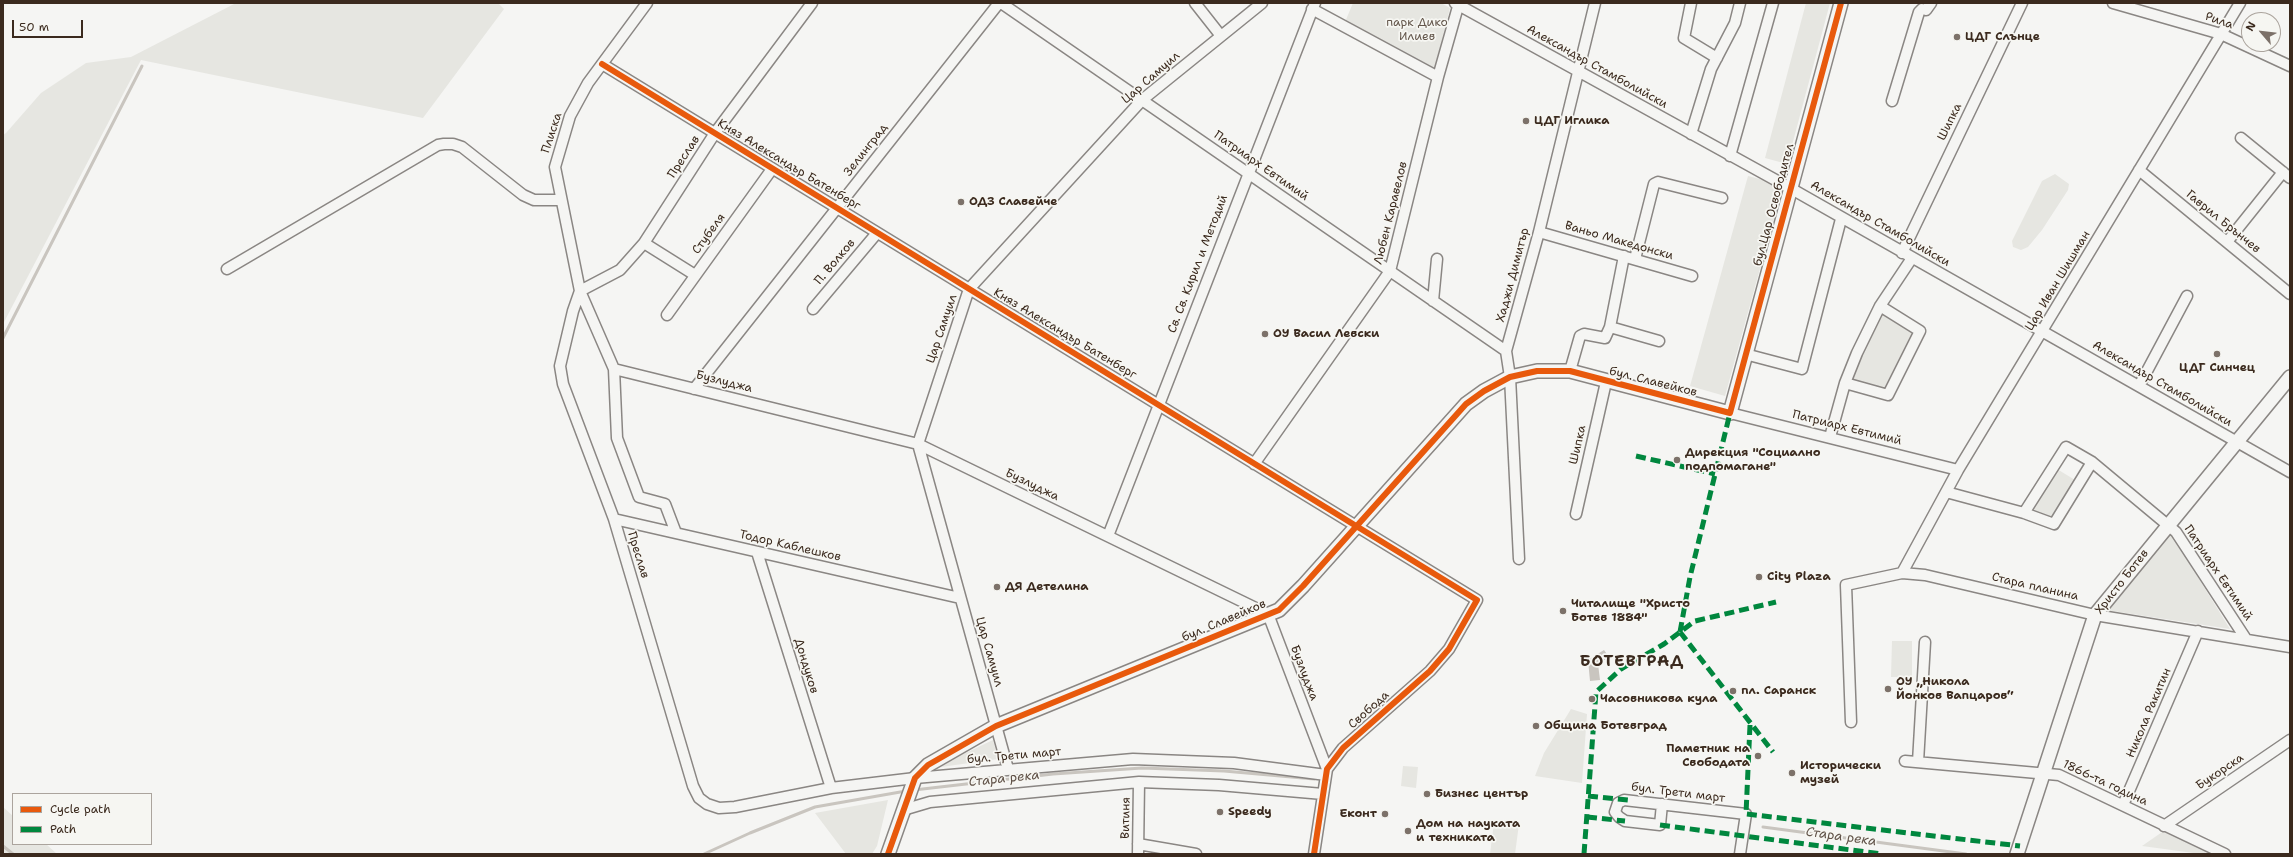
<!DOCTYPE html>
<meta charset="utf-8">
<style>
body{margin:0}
#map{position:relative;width:2293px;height:857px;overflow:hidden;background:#f5f5f3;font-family:"Shantell Sans",sans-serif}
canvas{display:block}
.frame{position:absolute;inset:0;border:4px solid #3b2a1e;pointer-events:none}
.legend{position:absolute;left:12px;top:793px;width:140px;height:52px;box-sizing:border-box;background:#f6f6f2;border:1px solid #aba49d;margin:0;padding:5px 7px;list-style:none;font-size:12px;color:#3b2a1e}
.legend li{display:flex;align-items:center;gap:8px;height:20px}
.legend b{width:20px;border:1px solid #aba49d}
.north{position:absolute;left:2241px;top:12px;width:40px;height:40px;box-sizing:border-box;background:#f6f6f2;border:1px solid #aba49d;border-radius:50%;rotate:298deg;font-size:11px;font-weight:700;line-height:16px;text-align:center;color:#3b2a1e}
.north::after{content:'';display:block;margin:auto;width:14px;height:18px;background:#7c7169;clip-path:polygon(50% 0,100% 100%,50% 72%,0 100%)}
.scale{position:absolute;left:12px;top:20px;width:71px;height:18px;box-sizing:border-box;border:2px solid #3b2a1e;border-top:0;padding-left:5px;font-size:12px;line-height:14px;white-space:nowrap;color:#3b2a1e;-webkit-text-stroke:3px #f6f6f2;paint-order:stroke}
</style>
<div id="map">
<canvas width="2293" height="857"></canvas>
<div class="frame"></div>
<ul class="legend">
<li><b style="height:5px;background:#e8590c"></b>Cycle path</li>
<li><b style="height:5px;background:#00873e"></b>Path</li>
</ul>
<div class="north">N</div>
<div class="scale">50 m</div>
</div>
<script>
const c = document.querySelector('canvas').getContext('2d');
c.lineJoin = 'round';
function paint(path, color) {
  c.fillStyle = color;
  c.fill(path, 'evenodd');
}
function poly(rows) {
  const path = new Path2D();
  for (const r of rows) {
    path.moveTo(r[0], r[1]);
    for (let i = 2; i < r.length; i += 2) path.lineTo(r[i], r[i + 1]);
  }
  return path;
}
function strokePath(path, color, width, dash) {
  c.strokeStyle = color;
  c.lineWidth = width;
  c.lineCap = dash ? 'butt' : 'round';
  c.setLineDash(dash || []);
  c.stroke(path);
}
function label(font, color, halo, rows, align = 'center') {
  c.font = font + ' "Shantell Sans",sans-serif';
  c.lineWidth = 3.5;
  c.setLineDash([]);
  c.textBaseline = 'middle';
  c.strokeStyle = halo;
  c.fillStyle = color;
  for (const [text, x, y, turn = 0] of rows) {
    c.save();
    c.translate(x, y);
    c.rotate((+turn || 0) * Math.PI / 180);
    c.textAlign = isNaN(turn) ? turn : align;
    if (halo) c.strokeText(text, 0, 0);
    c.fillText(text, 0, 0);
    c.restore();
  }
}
paint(poly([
 [236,3,498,3,504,9,423,118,141,60,3,324,3,135,6,133,41,93,86,63,131,57],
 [1353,3,1441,3,1450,8,1434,70,1345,22],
 [1806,3,1830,3,1787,164,1765,158],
 [2055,174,2069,184,2068,190,2042,230,2028,247,2021,250,2013,247,2012,241,2042,181],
 [1748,176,1783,185,1725,396,1690,386],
 [1881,310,1916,330,1886,392,1848,382],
 [2057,469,2075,480,2052,519,2031,512],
 [2170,533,2173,537,2230,629,2106,610],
 [1892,641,1912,641,1912,677,1891,677],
 [1571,709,1587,714,1582,783,1535,776,1544,753],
 [993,740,998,759,941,767,953,759],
 [1403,766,1418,767,1416,788,1401,786],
 [888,800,877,846,872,854,846,854,815,813],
 [3,807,13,816,13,844,46,844,57,854,3,854],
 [1494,822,1519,824,1515,854,1490,854],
 [2165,830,2217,854,2201,854,2142,846]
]), '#e6e6e1');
paint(poly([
 [1604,650,1609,657,1598,664,1600,680,1590,681,1588,660]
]), '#c9c5bf');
strokePath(poly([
 [3,338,142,66],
 [914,790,1053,774,1142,768,1224,771,1314,779],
 [1763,827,1966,854],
 [3,846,13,854],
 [704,854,750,833,815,807,906,791]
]), '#c9c5bf', 3);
const minor = poly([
 [647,3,588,83,570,116,555,167,580,291,614,369,617,438,639,497,665,504,676,533],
 [1001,3,1506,351],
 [1195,3,1221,36],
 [1455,3,1790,188,2290,472],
 [1691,3,1684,38,1717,58],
 [2113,3,2221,34,2290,66],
 [1312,9,1438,77],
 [602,64,1477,600,1449,649,1430,671,1343,748,1327,769,1314,854],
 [1892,101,1919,12,1922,9,1926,10,1931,3],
 [1691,134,1711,69,1735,23,1740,3],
 [2241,138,2290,178],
 [1730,156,1773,3],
 [2139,170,2290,294],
 [1539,232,1692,276],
 [2227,242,2283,172],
 [644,243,695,275],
 [1902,253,2022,3],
 [1624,256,1610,327,1659,341],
 [1635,259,1654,184,1658,182,1722,198],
 [227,269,438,145,444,144,453,144,462,147,523,195,534,200,560,200],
 [580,291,573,311,560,366,563,384,614,519,693,786,699,798,707,804,719,808,735,807,831,788,915,778,1133,759,1234,763,1326,775],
 [580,291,620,270,644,243,715,133,812,3],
 [1433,301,1437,259],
 [813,309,877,233],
 [667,315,772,169],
 [1745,354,1802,369,1841,219],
 [614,369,918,444,1268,614,1327,769],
 [1570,371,1580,336,1584,334,1605,338,1610,327],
 [1845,383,1888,395,1920,331,1880,306],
 [2139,386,2187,296],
 [694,389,999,3],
 [1730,413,1958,470],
 [1830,437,1845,383,1857,353,1880,306,1912,258],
 [1254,464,1390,271,1438,77,1459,3],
 [1946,492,2024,513,2054,524,2092,462],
 [2024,513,2066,447,2092,462,2176,532,2246,639],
 [1576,514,1606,382],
 [614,519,960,598],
 [1108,536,1315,3],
 [757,552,831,788],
 [1519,559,1510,377,1506,351,1539,232,1595,3],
 [1902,573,1958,470,2240,3],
 [1851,722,1846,585,1902,573,1925,575,2095,615,2290,647],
 [1905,761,2059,775,2225,854],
 [1918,762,1925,642],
 [1008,769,918,444,969,289,1142,100,1262,3],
 [1662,804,1660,825,1625,821,1619,817,1615,812,1618,803,1624,800,1746,814,1740,854],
 [2123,805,2198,631],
 [903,810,930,802,1139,782,1219,785,1323,794],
 [2164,826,2290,740],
 [1138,844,1196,854],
 [1138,854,1139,782]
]);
const tertiary = poly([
 [888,854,915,778,928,765,996,726,1279,610,1303,586,1466,404,1484,391,1510,377,1537,371,1570,371,1730,413,1841,3],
 [2017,854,2095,615,2290,377]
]);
strokePath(minor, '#8a8683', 13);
strokePath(tertiary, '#8a8683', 16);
strokePath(minor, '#f5f5f3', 10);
strokePath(tertiary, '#f5f5f3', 13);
strokePath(poly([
 [1636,456,1715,474],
 [1680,632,1690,577,1730,413],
 [1680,632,1773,752],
 [1750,725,1746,814,2020,846],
 [1588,796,1628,800],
 [1587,817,1625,821],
 [1660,825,1882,854],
 [1584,854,1596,692,1621,669,1664,644,1695,621,1776,602]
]), '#00873e', 5, [10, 5]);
strokePath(poly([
 [602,64,1477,600,1449,649,1430,671,1343,748,1327,769,1314,854],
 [888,854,915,778,928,765,996,726,1279,610,1303,586,1466,404,1484,391,1510,377,1537,371,1570,371,1730,413,1841,3]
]), '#e8590c', 6);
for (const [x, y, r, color] of [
 [1957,37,4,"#7c7169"],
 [1526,121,4,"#7c7169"],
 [961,202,4,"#7c7169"],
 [1265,334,4,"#7c7169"],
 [2217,354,4,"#7c7169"],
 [1677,460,4,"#7c7169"],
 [1759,577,4,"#7c7169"],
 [997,587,4,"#7c7169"],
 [1563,611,4,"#7c7169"],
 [1888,689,4,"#7c7169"],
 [1733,691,4,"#7c7169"],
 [1592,699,4,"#7c7169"],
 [1536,726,4,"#7c7169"],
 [1758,756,4,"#7c7169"],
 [1792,773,4,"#7c7169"],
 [1427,794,4,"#7c7169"],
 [1220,812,4,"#7c7169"],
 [1385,814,4,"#7c7169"],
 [1408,831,4,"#7c7169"]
]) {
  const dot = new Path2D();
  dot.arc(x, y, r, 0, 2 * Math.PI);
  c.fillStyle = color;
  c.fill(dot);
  strokePath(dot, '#f6f6f2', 1.5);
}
label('12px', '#3b2a1e', '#f6f6f2', [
 ["Рила",2219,21,19],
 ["Александър Стамболийски",1597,67,29],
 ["Цар Самуил",1151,78,-41],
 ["Шипка",1950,122,-64],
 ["Плиска",552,133,-72],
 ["Зелинград",866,150,-52],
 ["Преслав",684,157,-57],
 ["Княз Александър Батенберг",789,165,31],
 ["Патриарх Евтимий",1261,166,35],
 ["бул.Цар Освободител",1774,205,-75],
 ["Любен Каравелов",1391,213,-76],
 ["Гаврил Брънчев",2223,222,39],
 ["Александър Стамболийски",1880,224,30],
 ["Стубеля",709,234,-54],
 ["Ваньо Македонски",1619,241,16],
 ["П. Волков",835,262,-50],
 ["Св. Св. Кирил и Методий",1198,264,-69],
 ["Хаджи Димитър",1513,275,-75],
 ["Цар Иван Шишман",2058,281,-59],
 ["Цар Самуил",942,329,-71],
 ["Княз Александър Батенберг",1065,334,31],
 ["Бузлуджа",724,382,14],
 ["бул. Славейков",1653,382,14],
 ["Александър Стамболийски",2162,384,30],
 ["Патриарх Евтимий",1847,428,14],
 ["Шипка",1578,445,-77],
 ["Бузлуджа",1032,485,26],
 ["Тодор Каблешков",790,546,13],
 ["Преслав",638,555,73],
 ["Патриарх Евтимий",2218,573,56],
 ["Христо Ботев",2122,582,-52],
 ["Стара планина",2035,587,13],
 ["бул. Славейков",1224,621,-23],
 ["Цар Самуил",989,652,74],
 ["Дондуков",806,666,73],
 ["Бузлуджа",1304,673,69],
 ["Свобода",1369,710,-42],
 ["Никола Ракитин",2149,713,-67],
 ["бул. Трети март",1014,756,-5],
 ["Букорска",2220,772,-34],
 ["1866-та година",2105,783,25],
 ["бул. Трети март",1678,793,7],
 ["Витиня",1126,818,-89]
]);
label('12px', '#63564b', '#f6f6f2', [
 ["парк Дико",1417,23],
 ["Илиев",1417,37]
]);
label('bold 12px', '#3b2a1e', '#f6f6f2', [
 ["ЦДГ Слънце",1965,37],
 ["ЦДГ Иглика",1534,121],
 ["ОДЗ Славейче",969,202],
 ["ОУ Васил Левски",1273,334],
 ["ЦДГ Синчец",2217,368,"center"],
 ["Дирекция \"Социално",1685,453],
 ["подпомагане\"",1685,467],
 ["City Plaza",1767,577],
 ["ДЯ Детелина",1005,587],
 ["Читалище \"Христо",1571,604],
 ["Ботев 1884\"",1571,618],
 ["ОУ „Никола",1896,682],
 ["Йонков Вапцаров“",1896,696],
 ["пл. Саранск",1741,691],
 ["Часовникова кула",1600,699],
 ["Община Ботевград",1544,726],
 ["Паметник на",1750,749,"right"],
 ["Свободата",1750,763,"right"],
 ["Исторически",1800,766],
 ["музей",1800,780],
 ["Бизнес център",1435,794],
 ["Speedy",1228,812],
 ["Еконт",1377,814,"right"],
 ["Дом на науката",1416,824],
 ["и техниката",1416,838]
], 'left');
label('italic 13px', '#605248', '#f6f6f2', [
 ["Стара река",1004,779,-6],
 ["Стара река",1841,837,8]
]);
c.letterSpacing = '1px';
label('bold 16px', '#3b2a1e', '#f6f6f2', [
 ["БОТЕВГРАД",1632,662]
]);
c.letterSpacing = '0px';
</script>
